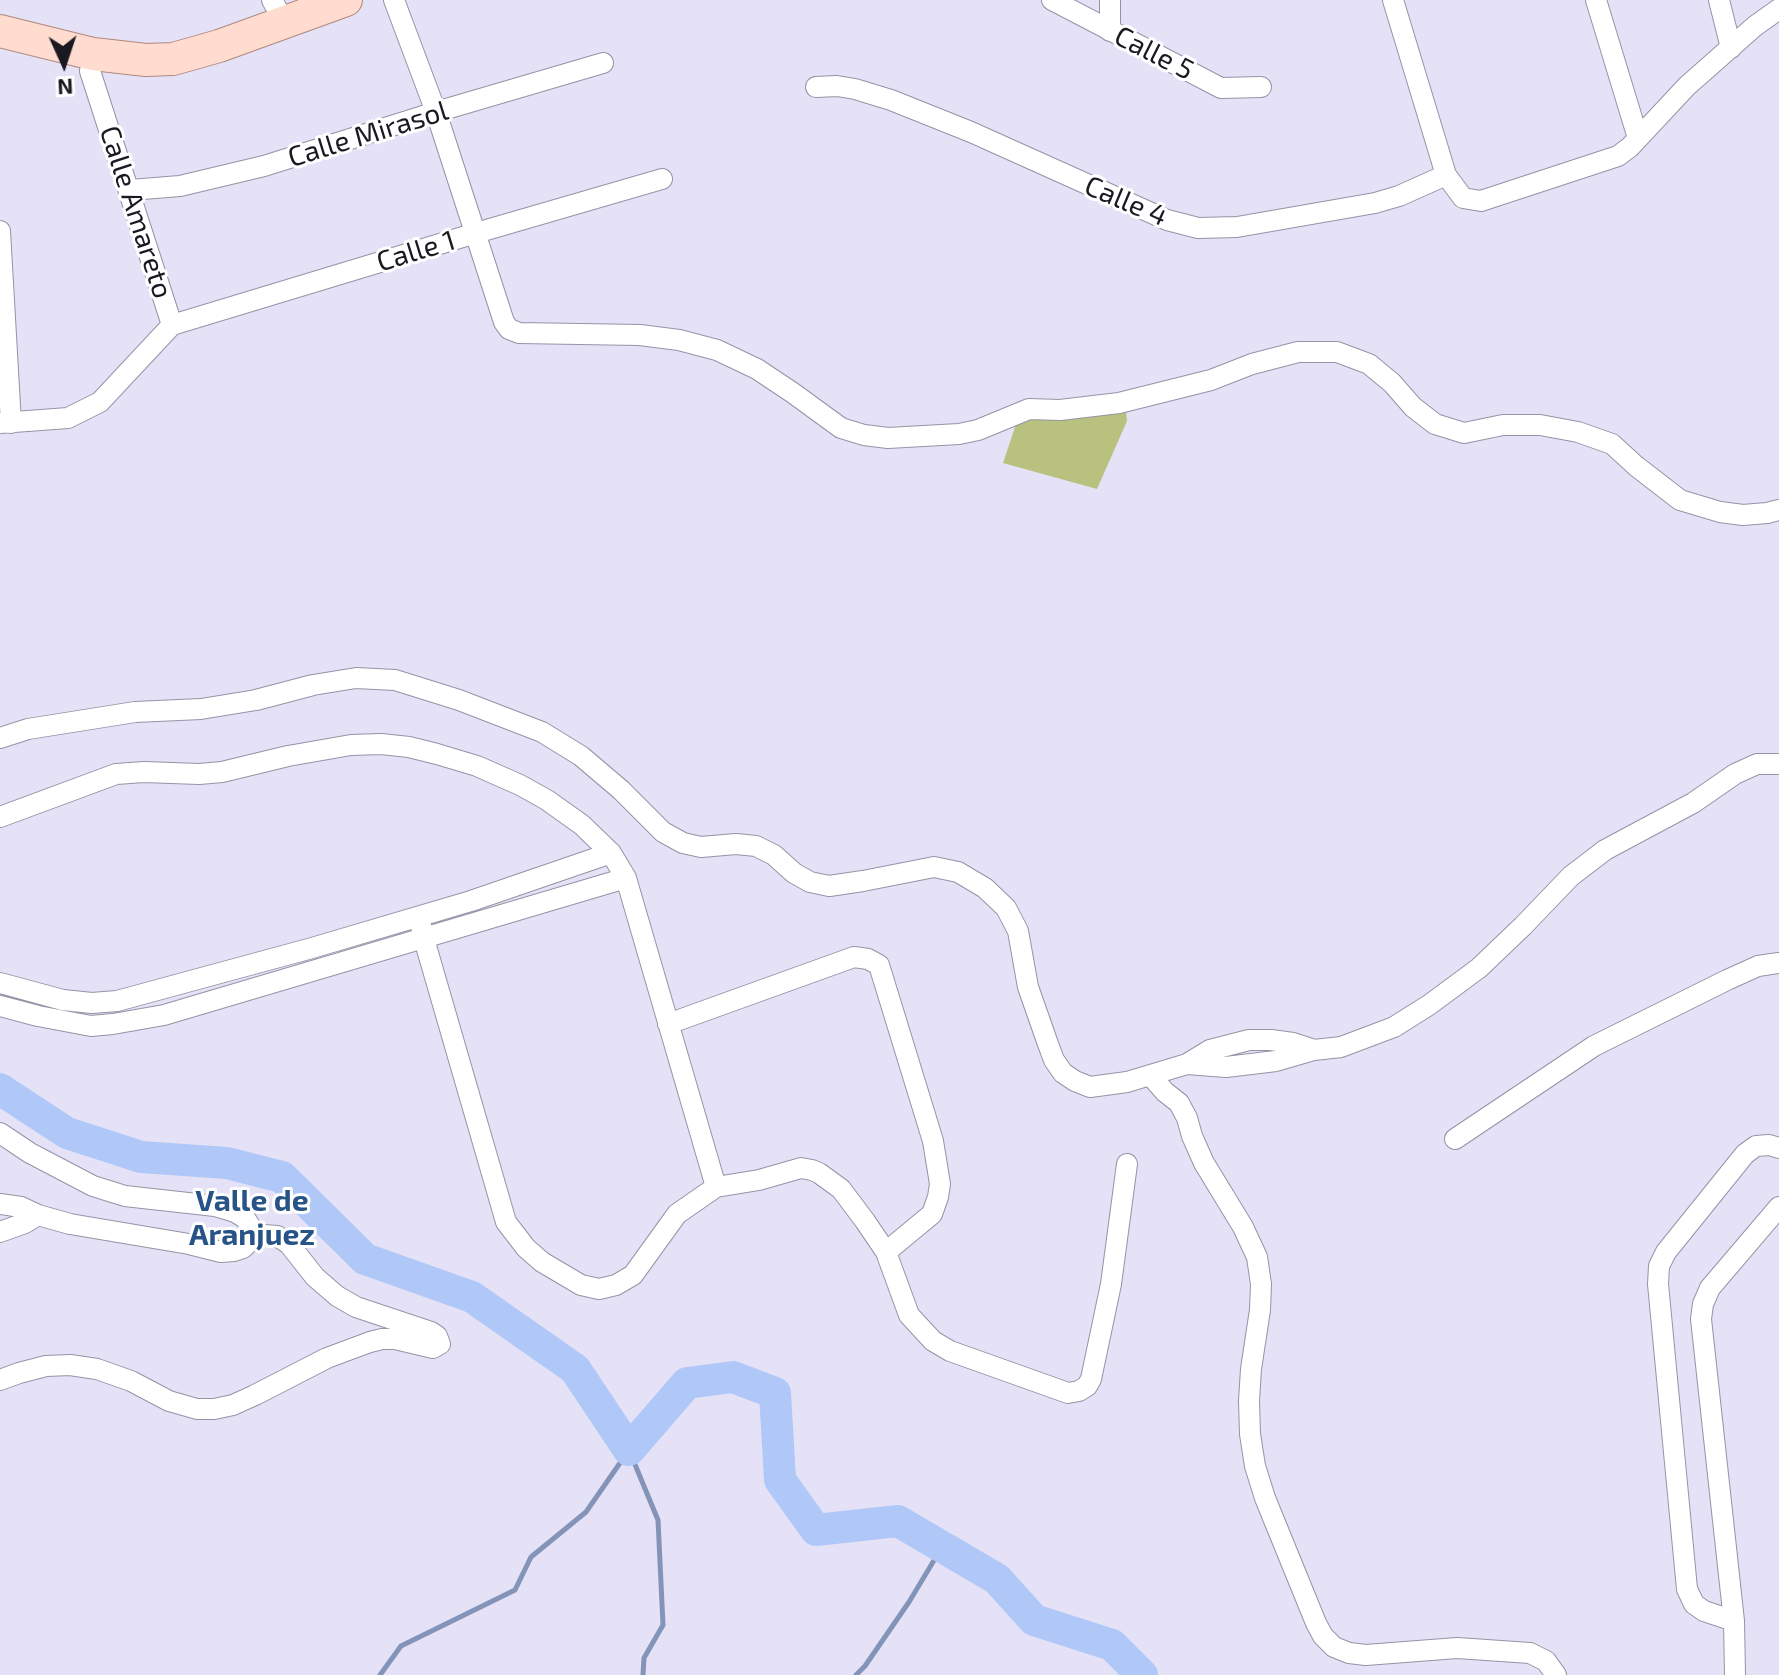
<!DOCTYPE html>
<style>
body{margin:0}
#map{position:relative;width:1779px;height:1675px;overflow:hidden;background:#e5e2f7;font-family:"Exo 2",sans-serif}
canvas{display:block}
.north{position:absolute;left:24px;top:24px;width:80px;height:80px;-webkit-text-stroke:6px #fff;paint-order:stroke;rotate:177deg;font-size:22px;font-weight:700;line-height:32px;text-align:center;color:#1a1921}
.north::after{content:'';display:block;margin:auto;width:28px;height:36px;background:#1a1921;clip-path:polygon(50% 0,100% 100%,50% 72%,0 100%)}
</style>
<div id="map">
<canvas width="1779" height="1675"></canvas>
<div class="north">N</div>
</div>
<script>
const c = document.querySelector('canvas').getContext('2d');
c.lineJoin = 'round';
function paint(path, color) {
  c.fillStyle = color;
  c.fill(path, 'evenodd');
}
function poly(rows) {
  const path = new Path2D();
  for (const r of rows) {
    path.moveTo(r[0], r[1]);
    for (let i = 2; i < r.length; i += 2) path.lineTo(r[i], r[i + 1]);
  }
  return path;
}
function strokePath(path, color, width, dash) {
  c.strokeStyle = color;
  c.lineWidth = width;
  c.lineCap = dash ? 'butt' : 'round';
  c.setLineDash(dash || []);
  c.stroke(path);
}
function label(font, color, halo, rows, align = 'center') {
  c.font = font + ' "Exo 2",sans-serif';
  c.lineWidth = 6;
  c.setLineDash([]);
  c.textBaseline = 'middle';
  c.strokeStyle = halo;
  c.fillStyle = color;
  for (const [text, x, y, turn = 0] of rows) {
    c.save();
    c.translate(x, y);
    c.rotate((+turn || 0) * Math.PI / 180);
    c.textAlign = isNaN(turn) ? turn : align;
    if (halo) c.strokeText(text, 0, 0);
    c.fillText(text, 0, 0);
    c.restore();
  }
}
paint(poly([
 [1126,411,1127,421,1097,489,1003,463,1018,418]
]), '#b8c17d');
strokePath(poly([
 [629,1450,658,1520,663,1625,644,1658,643,1675],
 [380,1675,401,1646,515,1590,531,1557,586,1512,629,1450],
 [856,1675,865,1666,909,1602,942,1547]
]), '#8394b8', 5);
strokePath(poly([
 [0,1089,67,1133,141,1157,227,1163,282,1177,365,1259,472,1297,575,1369,629,1450,687,1383,733,1377,775,1393,780,1480,816,1530,898,1521,997,1579,1034,1620,1112,1645,1142,1675]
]), '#b0c8f8', 32);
const minor = poly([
 [272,0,285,23],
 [394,0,436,112,504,322,509,329,519,333,640,335,679,340,717,350,757,369,793,393,841,428,864,435,888,438,959,434,978,430,1029,409,1060,410,1119,403,1211,380,1252,364,1298,352,1337,352,1369,364,1392,383,1413,407,1435,424,1464,433,1503,425,1540,425,1578,432,1612,444,1636,466,1680,500,1720,512,1743,515,1767,513,1779,510],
 [1052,0,1221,88,1261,87],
 [1110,0,1110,31],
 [1393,0,1446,175,1463,198,1481,201,1618,156,1630,147,1687,86,1755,26,1779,9],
 [1596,0,1638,138],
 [1719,0,1731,48],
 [93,54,90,71,172,325],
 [816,87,837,86,855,89,891,100,971,132,1167,220,1198,228,1237,227,1375,203,1399,196,1446,175],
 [130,190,180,186,264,166,436,112,603,63],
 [0,231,11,423],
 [172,325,476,233,662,179],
 [0,423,68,418,100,402,172,325],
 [0,738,28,729,135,712,201,709,256,700,313,685,356,678,395,680,459,700,542,732,581,756,621,790,663,832,683,843,701,847,736,844,756,846,774,855,794,873,810,882,829,886,863,881,934,867,958,872,985,888,1006,908,1018,931,1028,987,1048,1044,1054,1060,1063,1073,1075,1081,1090,1087,1127,1082,1187,1064,1210,1050,1249,1040,1271,1040,1293,1043,1314,1050],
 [0,817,116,774,144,772,199,774,222,772,288,756,351,745,381,744,409,747,437,754,477,766,520,785,547,800,582,825,611,853,626,878,716,1187],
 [419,917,424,939,506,1222,526,1248,542,1262,581,1285,599,1289,616,1285,633,1275,677,1214,716,1187,759,1180,801,1168,812,1170,819,1173,841,1189,865,1221,886,1252,909,1315,933,1341,950,1351,1068,1393,1079,1391,1087,1386,1091,1379,1111,1284,1127,1164],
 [0,983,63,1000,92,1003,117,1001,312,948,471,901,611,853],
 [0,1006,38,1016,91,1026,113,1024,164,1015,626,878],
 [668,1024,854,957,868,959,879,965,933,1141,940,1184,938,1197,932,1214,886,1252],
 [1187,1064,1226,1067,1276,1061,1314,1050,1341,1047,1394,1027,1429,1005,1479,968,1523,926,1571,876,1605,850,1693,803,1735,774,1757,764,1779,764],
 [1151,1076,1165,1092,1179,1103,1187,1118,1192,1136,1204,1163,1243,1227,1257,1257,1261,1284,1260,1310,1251,1369,1249,1401,1250,1434,1255,1466,1265,1498,1316,1623,1323,1636,1334,1647,1349,1653,1366,1655,1457,1648,1530,1653,1546,1661,1556,1675],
 [0,1133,30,1153,93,1186,125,1196,215,1206,235,1212,245,1218,250,1226,251,1234,249,1242,243,1248,234,1251,221,1252,189,1244,70,1224,38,1215,21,1207,0,1204],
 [1455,1139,1594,1046,1727,980,1758,966,1779,963],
 [0,1232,25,1223,38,1215],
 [0,1380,19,1373,46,1366,70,1365,97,1369,131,1381,169,1401,197,1409,214,1409,233,1405,255,1395,327,1358,370,1342,382,1339,395,1339,433,1348,440,1344,437,1336,431,1332,356,1307,337,1296,315,1277,289,1244,277,1236,251,1234],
 [1734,1621,1704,1611,1694,1604,1687,1589,1658,1284,1659,1266,1666,1252,1745,1154,1756,1146,1769,1145,1779,1148],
 [1735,1675,1734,1621,1701,1319,1703,1304,1710,1288,1779,1207]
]);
const primary = poly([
 [0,31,93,54,146,60,173,59,219,46,346,0]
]);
strokePath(minor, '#9693a6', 22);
strokePath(primary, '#af887d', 34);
strokePath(minor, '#fff', 20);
strokePath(primary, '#ffdccf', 32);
label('28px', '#1a1921', '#fff', [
 ["Calle 5",1154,53,27],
 ["Calle Mirasol",368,134,-17],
 ["Calle 4",1126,201,23],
 ["Calle Amareto",136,212,72],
 ["Calle 1",416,251,-17]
]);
label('bold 30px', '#275387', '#fff', [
 ["Valle de",252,1201],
 ["Aranjuez",252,1235]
]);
</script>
